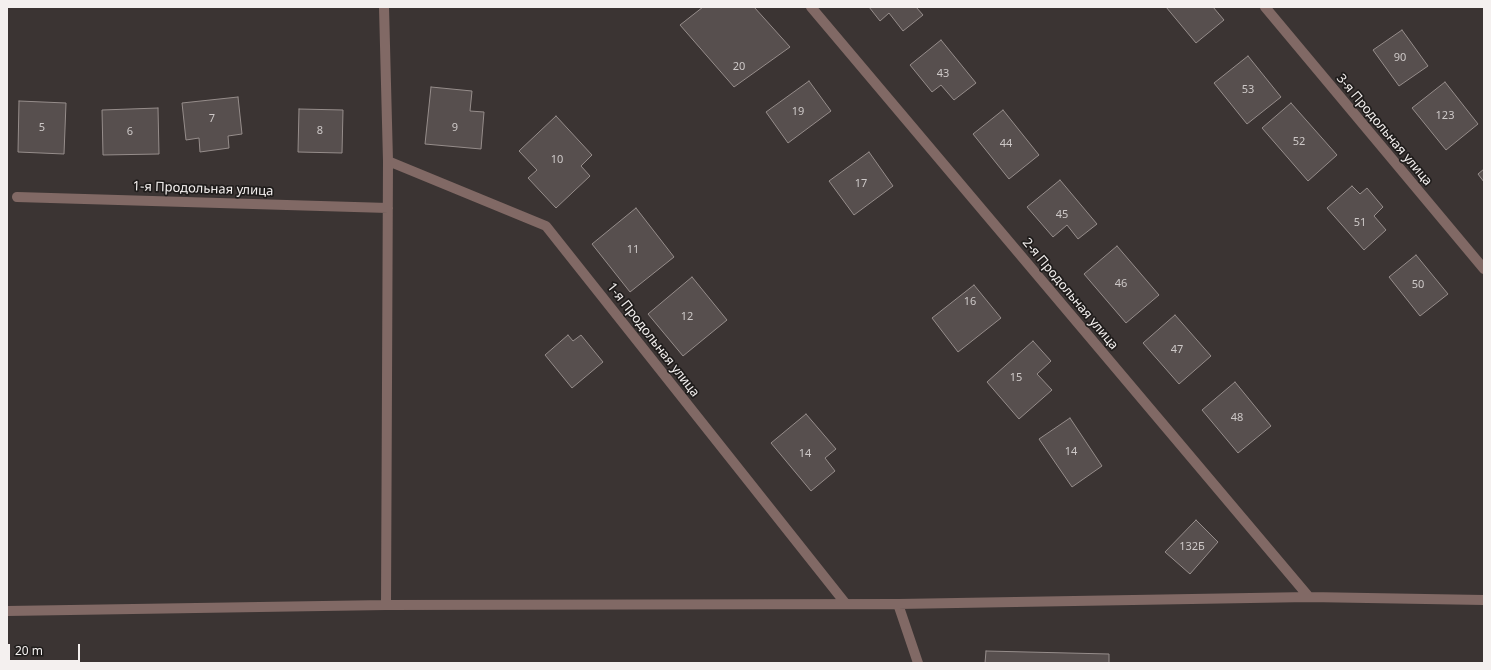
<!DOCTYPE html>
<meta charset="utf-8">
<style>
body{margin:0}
#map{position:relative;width:1491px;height:670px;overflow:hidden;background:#3b3433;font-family:"Noto Sans",sans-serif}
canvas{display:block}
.frame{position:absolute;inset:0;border:8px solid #f4f0ef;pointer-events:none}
.scale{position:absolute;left:8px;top:644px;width:72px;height:18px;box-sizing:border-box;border:2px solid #f4f0ef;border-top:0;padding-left:5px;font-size:12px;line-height:14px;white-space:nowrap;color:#f4f0ef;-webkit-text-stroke:3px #201d1c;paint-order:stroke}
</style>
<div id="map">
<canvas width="1491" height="670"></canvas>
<div class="frame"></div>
<div class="scale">20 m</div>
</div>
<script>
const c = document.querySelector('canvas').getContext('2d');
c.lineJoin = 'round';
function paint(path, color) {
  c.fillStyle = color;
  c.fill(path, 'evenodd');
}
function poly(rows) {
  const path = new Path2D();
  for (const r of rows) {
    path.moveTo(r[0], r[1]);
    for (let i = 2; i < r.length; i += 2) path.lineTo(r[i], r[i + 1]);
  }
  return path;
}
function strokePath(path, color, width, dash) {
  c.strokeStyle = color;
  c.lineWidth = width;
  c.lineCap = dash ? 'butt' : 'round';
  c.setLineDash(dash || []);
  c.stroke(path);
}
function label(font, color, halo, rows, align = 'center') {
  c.font = font + ' "Noto Sans",sans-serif';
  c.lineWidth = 3.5;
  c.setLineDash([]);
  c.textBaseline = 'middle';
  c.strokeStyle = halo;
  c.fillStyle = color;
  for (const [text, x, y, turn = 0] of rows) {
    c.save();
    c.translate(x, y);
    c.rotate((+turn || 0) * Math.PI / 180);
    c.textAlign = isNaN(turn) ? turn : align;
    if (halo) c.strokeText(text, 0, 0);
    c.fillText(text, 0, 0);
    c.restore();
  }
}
const building = poly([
 [703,7,754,7,790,47,734,87,680,25,703,7],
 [869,7,916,7,923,15,903,31,889,13,880,21,869,7],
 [1166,7,1213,7,1224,20,1196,43,1166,7],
 [1402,30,1428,66,1399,86,1373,50,1402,30],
 [941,40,976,83,954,100,941,85,932,92,910,65,941,40],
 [1248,56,1281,97,1247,124,1214,83,1248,56],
 [809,81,831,111,788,143,766,112,809,81],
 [1445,82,1478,124,1446,150,1412,108,1445,82],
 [431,87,472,91,470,111,484,112,481,149,425,144,431,87],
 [238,97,242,134,228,136,229,148,200,152,199,138,186,140,182,103,238,97],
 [19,101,66,103,64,154,18,152,19,101],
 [1291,103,1337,155,1308,181,1262,128,1291,103],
 [158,108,159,154,103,155,102,110,158,108],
 [299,109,343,110,342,153,298,152,299,109],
 [1003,110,1039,155,1009,179,973,134,1003,110],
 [556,116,592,155,581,166,590,176,556,208,528,178,537,170,519,151,556,116],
 [869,152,893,186,854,215,829,181,869,152],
 [1484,169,1484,182,1478,174,1484,169],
 [1060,180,1097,224,1078,239,1067,225,1053,237,1027,207,1060,180],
 [1352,186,1360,194,1367,188,1383,207,1374,216,1386,230,1364,250,1327,208,1352,186],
 [636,208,674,257,630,292,592,244,636,208],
 [1117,246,1159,295,1126,323,1084,274,1117,246],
 [1416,255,1448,294,1420,316,1389,277,1416,255],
 [692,277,727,320,683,356,648,314,692,277],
 [974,285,1001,318,958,352,932,318,974,285],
 [1175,315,1211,356,1179,384,1143,343,1175,315],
 [568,335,573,341,581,335,603,362,572,388,545,355,568,335],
 [1033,341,1051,361,1037,374,1052,390,1019,419,987,382,1033,341],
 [1235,382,1271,426,1238,453,1202,410,1235,382],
 [806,414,836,449,825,458,835,471,811,491,771,443,806,414],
 [1070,418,1102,466,1072,487,1039,439,1070,418],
 [1196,520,1218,542,1190,574,1165,552,1196,520],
 [986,651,1109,654,1109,663,985,663,986,651]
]);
paint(building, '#574f4e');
strokePath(building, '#968d8b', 1);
strokePath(poly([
 [384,7,388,161,386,605],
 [811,7,1309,597],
 [1265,7,1484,269],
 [388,161,546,226,846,604],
 [17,197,388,208],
 [898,604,918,663],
 [7,611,386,605,898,604,1309,597,1484,600]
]), '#816965', 10);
label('11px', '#cdc8c7', null, [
 ["90",1400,58],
 ["20",739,67],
 ["43",943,74],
 ["53",1248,90],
 ["19",798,112],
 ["123",1445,116],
 ["7",212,119],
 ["5",42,128],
 ["9",455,128],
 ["8",320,131],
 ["6",130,132],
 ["52",1299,142],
 ["44",1006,144],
 ["10",557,160],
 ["17",861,184],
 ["45",1062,215],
 ["51",1360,223],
 ["11",633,250],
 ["46",1121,284],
 ["50",1418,285],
 ["16",970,302],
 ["12",687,317],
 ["47",1177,350],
 ["15",1016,378],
 ["48",1237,418],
 ["14",1071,452],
 ["14",805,454],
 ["132Б",1192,547]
]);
label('13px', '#f4f0ef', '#201d1c', [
 ["3-я Продольная улица",1384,130,50],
 ["1-я Продольная улица",203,189,2],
 ["2-я Продольная улица",1070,294,50],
 ["1-я Продольная улица",653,340,52]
]);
</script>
